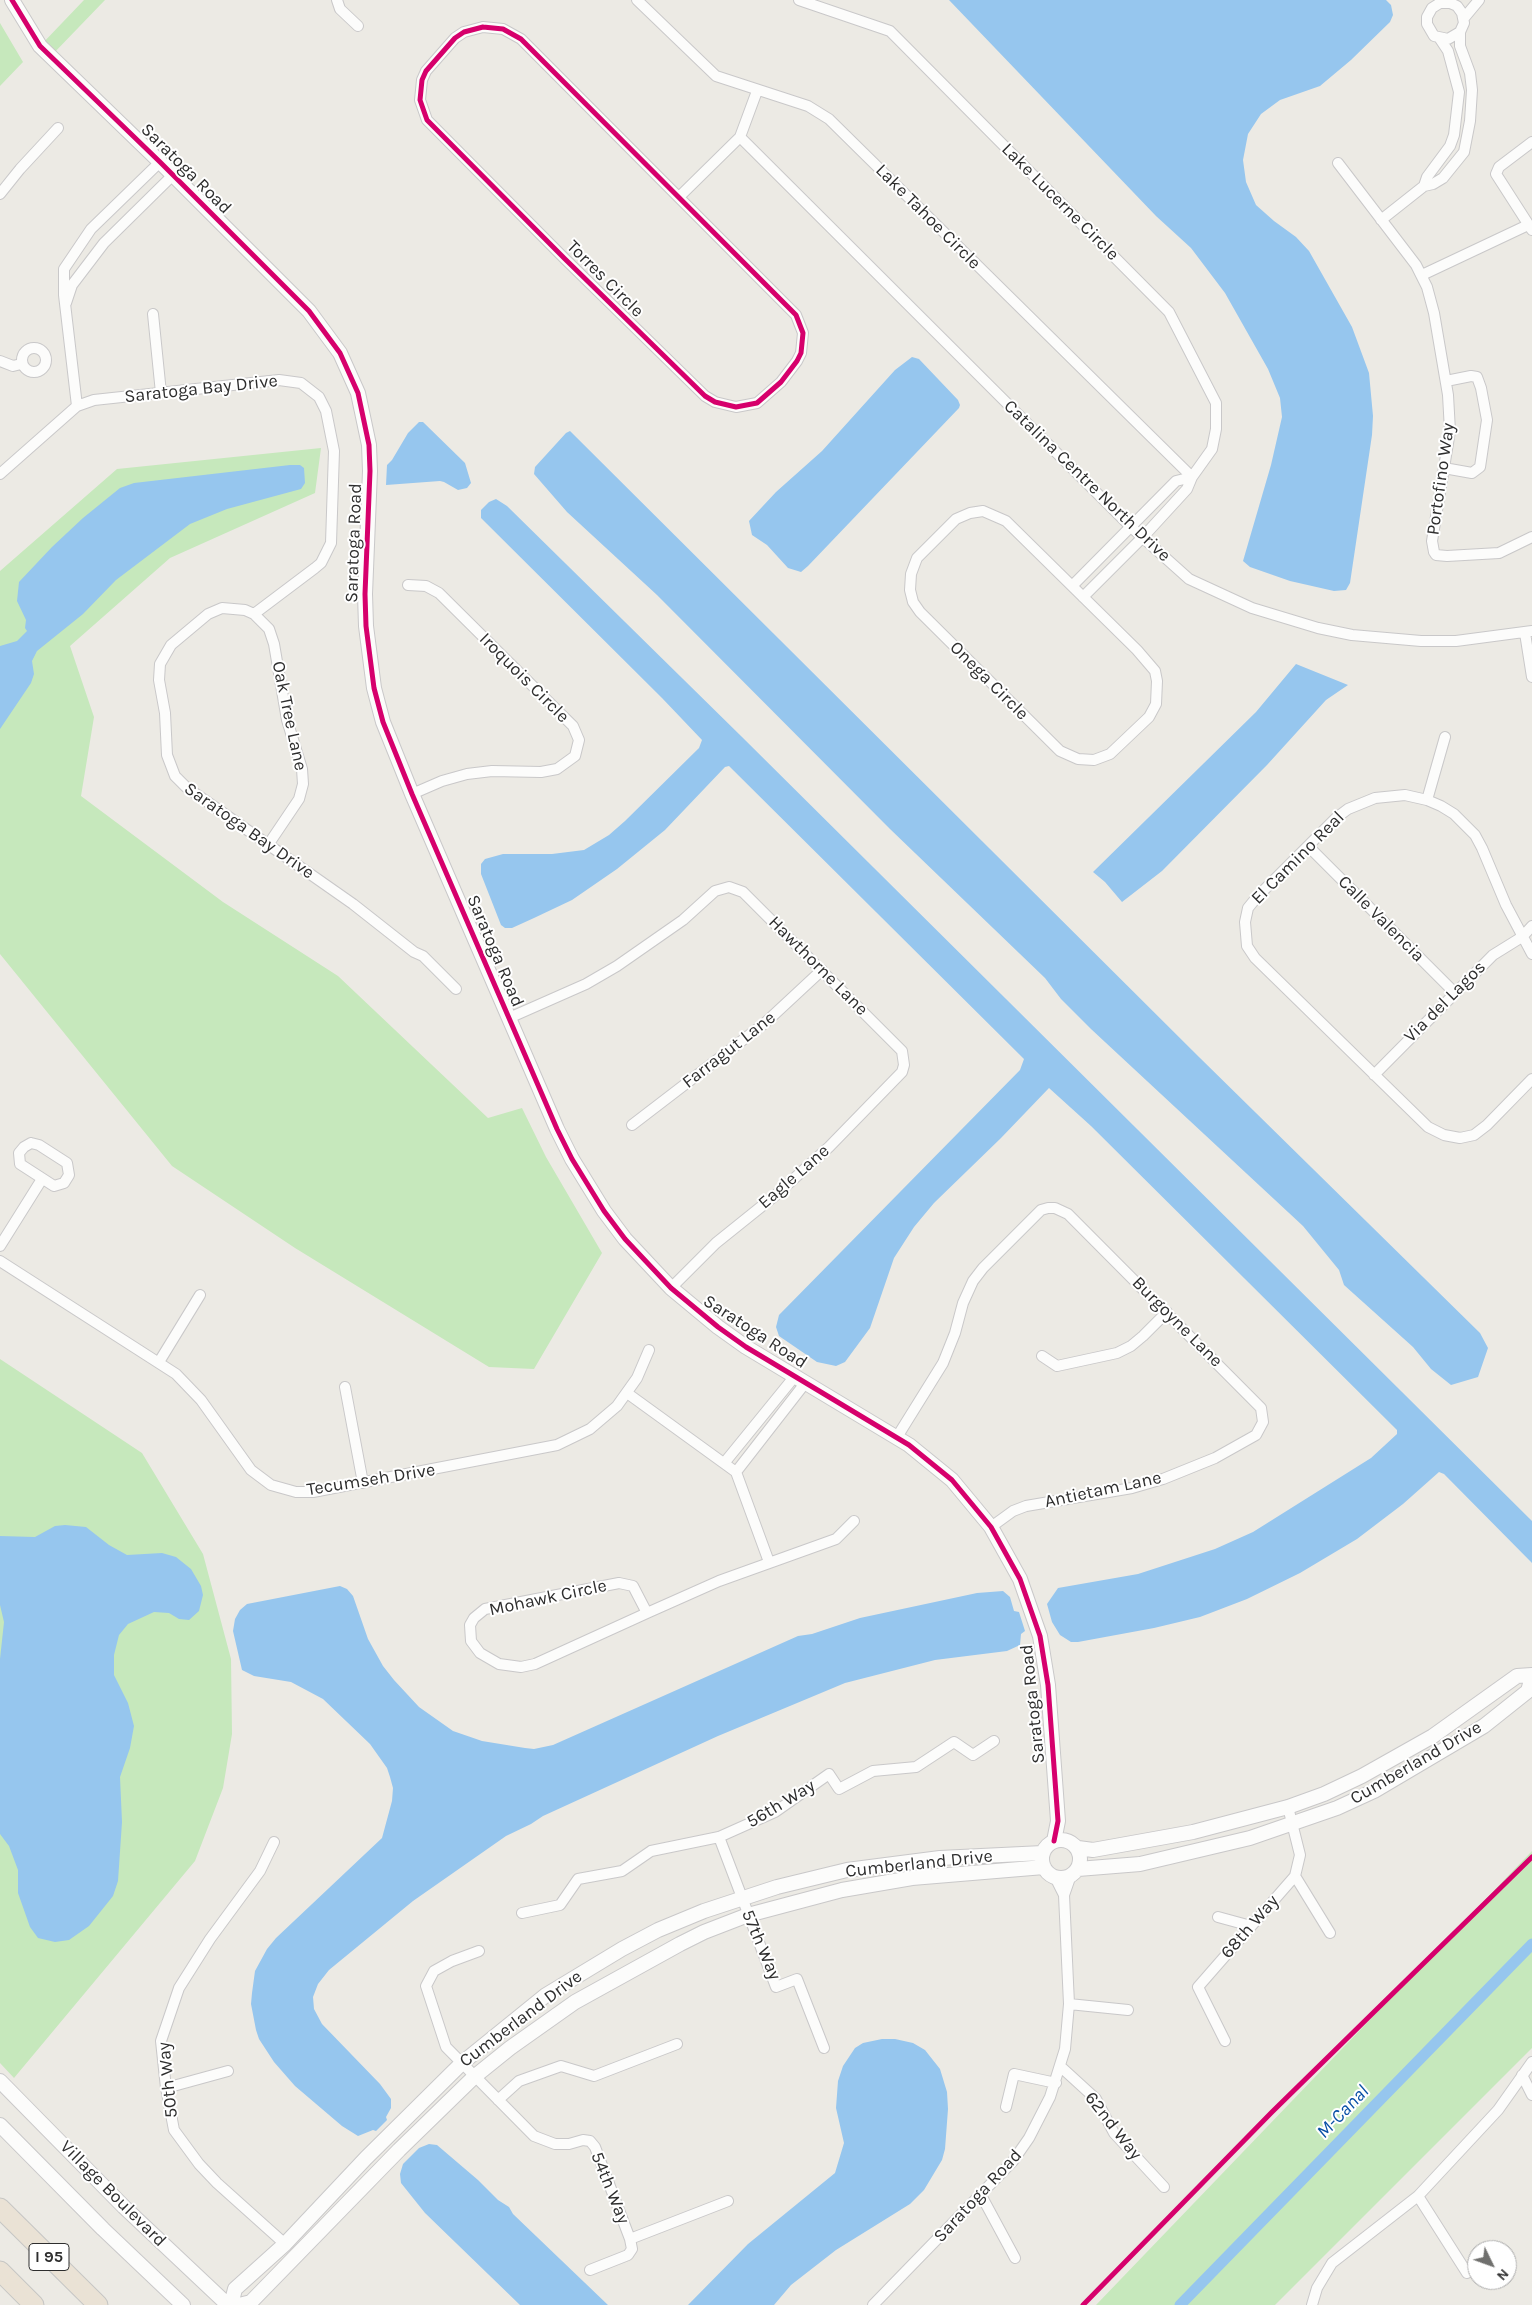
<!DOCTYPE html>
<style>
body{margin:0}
#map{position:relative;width:1532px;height:2305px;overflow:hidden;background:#eceae4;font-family:Karla,sans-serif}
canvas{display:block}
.north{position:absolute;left:1467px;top:2240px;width:50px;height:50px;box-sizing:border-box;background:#fff;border:1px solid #ababab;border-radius:50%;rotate:132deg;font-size:14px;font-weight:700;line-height:20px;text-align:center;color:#2e2e2e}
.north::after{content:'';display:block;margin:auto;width:18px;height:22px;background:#70706e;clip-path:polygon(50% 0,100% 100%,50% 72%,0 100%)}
</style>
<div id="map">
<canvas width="1532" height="2305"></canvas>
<div class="north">N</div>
</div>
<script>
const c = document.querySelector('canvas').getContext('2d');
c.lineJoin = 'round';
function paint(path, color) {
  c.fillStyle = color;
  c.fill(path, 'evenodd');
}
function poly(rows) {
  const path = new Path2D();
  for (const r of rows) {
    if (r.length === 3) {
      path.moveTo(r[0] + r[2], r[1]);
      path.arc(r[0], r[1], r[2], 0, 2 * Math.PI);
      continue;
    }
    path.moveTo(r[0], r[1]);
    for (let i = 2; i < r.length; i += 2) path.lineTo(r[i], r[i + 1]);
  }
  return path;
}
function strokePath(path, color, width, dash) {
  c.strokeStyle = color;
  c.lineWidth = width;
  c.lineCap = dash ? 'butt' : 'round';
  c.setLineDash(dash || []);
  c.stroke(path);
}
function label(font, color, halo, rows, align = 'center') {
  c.font = font + ' Karla,sans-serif';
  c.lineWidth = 4;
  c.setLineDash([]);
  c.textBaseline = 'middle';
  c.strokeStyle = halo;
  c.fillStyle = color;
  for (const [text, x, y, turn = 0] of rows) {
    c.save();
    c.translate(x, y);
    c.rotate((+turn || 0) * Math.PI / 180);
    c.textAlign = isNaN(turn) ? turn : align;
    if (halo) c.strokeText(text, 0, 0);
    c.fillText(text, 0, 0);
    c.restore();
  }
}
paint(poly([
 [84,0,105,0,51,56,40,46],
 [0,23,23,62,0,86],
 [321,448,315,493,170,558,70,646,94,717,81,796,223,902,338,976,488,1118,522,1108,546,1157,602,1253,534,1369,489,1367,295,1248,172,1166,0,954,0,571,117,469],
 [0,1359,142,1453,203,1554,231,1659,232,1734,223,1788,195,1861,14,2078,0,2063],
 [1532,1851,1532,2048,1275,2305,1096,2305]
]), '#c6e8bc');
paint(poly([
 [949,0,1386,0,1391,5,1393,15,1390,22,1351,60,1320,86,1280,100,1261,114,1248,134,1243,160,1246,182,1256,205,1274,221,1296,237,1309,251,1352,327,1369,373,1373,416,1372,435,1350,583,1346,590,1334,591,1290,581,1250,567,1243,561,1271,465,1282,417,1280,398,1268,369,1225,293,1191,248,1156,216],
 [912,357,919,359,958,400,960,405,959,408,808,566,801,572,788,568,767,545,752,535,749,521,776,492,822,451,895,370],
 [419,422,423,422,465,463,471,483,467,488,458,490,444,482,440,481,386,485,387,465,392,460,408,433],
 [570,431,1199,1057,1480,1333,1488,1348,1478,1377,1451,1385,1431,1369,1413,1347,1344,1285,1339,1270,1303,1226,1091,1029,1061,999,1045,978,890,829,657,595,567,512,534,474,535,467,566,433],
 [290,465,300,465,304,468,305,483,301,489,227,509,190,524,116,580,83,614,37,651,32,661,34,674,31,683,0,729,0,646,17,641,27,631,25,628,26,620,17,601,19,582,52,547,83,518,120,488,134,483],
 [496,499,507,506,741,736,1532,1521,1532,1563,1444,1474,1439,1472,1403,1504,1357,1539,1300,1573,1247,1599,1200,1617,1154,1628,1078,1642,1071,1642,1060,1635,1052,1622,1047,1604,1058,1588,1138,1574,1215,1549,1253,1532,1371,1458,1397,1434,1397,1430,1091,1126,1049,1088,1001,1138,934,1203,914,1227,894,1258,870,1328,845,1362,836,1366,817,1362,779,1336,776,1327,779,1315,1020,1070,1024,1059,729,766,725,767,665,830,617,869,572,900,534,918,512,928,505,928,501,925,481,874,481,864,485,859,503,854,552,854,584,850,609,835,625,821,699,748,702,740,662,698,481,518,481,510,489,502],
 [1296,664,1348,685,1326,700,1267,765,1162,871,1122,902,1105,882,1093,872,1256,712],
 [65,1525,86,1527,109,1545,127,1555,162,1553,176,1557,191,1569,201,1586,203,1595,199,1611,189,1620,179,1619,169,1613,154,1612,128,1624,119,1635,114,1655,114,1675,128,1703,134,1726,130,1748,120,1777,122,1822,118,1881,113,1896,89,1926,69,1940,55,1942,38,1938,30,1927,18,1893,18,1870,9,1846,0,1834,0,1659,4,1622,0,1605,0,1536,35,1537,55,1526],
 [340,1586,347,1589,353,1596,368,1639,383,1666,394,1680,419,1707,453,1731,482,1741,525,1748,534,1749,553,1745,798,1636,812,1634,860,1618,977,1593,1003,1591,1010,1597,1014,1611,1019,1612,1025,1631,1021,1634,1020,1645,1007,1651,935,1660,845,1683,718,1736,543,1816,531,1824,506,1836,413,1901,329,1970,318,1984,313,1997,314,2009,322,2024,380,2084,391,2099,391,2108,386,2117,387,2120,376,2131,373,2130,358,2136,342,2126,295,2086,274,2062,259,2039,256,2030,251,2004,252,1993,255,1971,267,1949,276,1938,382,1838,392,1801,393,1788,390,1777,387,1768,370,1744,323,1699,291,1682,254,1676,242,1670,233,1631,235,1619,240,1610,247,1604],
 [882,2039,895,2039,913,2043,925,2050,940,2069,947,2092,948,2109,945,2149,942,2160,924,2190,910,2204,836,2250,791,2285,774,2305,688,2305,748,2244,835,2173,844,2143,836,2108,838,2081,843,2066,855,2048,863,2043],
 [429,2144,437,2145,478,2180,498,2200,509,2207,513,2214,608,2305,520,2305,425,2213,401,2183,400,2174,403,2164,419,2148]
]), '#96c6ee');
strokePath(poly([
 [1180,2305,1532,1944]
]), '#96c6ee', 11);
const street = poly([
 [337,0,340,9,358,26],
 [637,0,716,76,808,106,829,119,1192,477],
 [799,0,890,31,1169,312,1216,403,1216,429,1212,449,1192,477,1187,489,1143,537,1083,597],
 [1464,18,1479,0],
 [483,27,503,29,521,39,796,315,803,333,801,353,797,361,781,382,757,403,736,407,715,402,705,396,565,259,427,120,420,100,422,80,426,71,455,38,464,32,483,27],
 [740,137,1131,527,1189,579,1252,608,1318,628,1352,635,1421,641,1456,641,1532,631],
 [1532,142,1499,167,1496,174,1532,230],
 [1338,163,1416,265,1427,287,1434,313,1448,395,1450,431,1432,541,1434,552,1436,555,1447,556,1499,553,1532,537],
 [1424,186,1433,184,1443,178,1464,152,1470,121,1472,90,1470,73,1460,46,1460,32,1464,23,1462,13,1457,6,1450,3,1440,3,1432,8,1427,17,1427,24,1434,36,1448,39,1460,32],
 [0,194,20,169,58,128],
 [679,197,740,137,757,91],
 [1381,220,1424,186,1427,177,1450,146,1454,135,1459,92,1448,51,1440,39],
 [1422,275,1528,225],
 [66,303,72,285,104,243,173,175],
 [153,314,161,393],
 [34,360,12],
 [0,361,13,366,21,364],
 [77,406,94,400,279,380,301,383,319,397,326,411,334,451,331,543,321,563,315,568,254,614],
 [1444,468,1472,473,1480,467,1487,420,1481,388,1477,377,1471,376,1446,381],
 [0,474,77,406,64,295,64,269,91,229,160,162],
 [983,511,1006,521,1137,650,1155,671,1157,681,1156,704,1149,717,1110,754,1094,760,1078,759,1060,751,920,612,913,602,910,590,911,574,917,558,956,519,970,513,983,511],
 [408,585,426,586,439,593,573,726,579,740,575,756,557,769,541,772,492,771,467,774,442,781,412,794],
 [1072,586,1176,481,1192,477],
 [1525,633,1532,677],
 [1427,800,1445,737],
 [268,845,299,799,303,784,302,769,287,720,274,644,269,629,254,614,245,610,222,608,208,614,171,645,160,664,159,680,165,713,167,755,175,776,186,787,353,904,414,952,423,956,456,989],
 [1308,846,1455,993],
 [1532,954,1506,905,1482,848,1475,835,1454,814,1441,806,1427,800,1405,795,1375,798,1348,809,1336,818,1257,897,1248,908,1245,922,1247,946,1255,958,1428,1127,1444,1135,1460,1138,1474,1135,1487,1125,1532,1079],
 [509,1018,586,984,617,966,683,920,715,891,729,887,743,892,902,1051,904,1065,902,1072,829,1147,777,1194,716,1243,671,1288],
 [1374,1075,1493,955,1522,937,1532,926],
 [632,1125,765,1023,822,970],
 [31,1143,39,1145,67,1163,69,1175,64,1183,54,1186,20,1164,19,1153,24,1147,31,1143],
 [0,1246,42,1179],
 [0,1261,176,1374,201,1400,251,1470,271,1485,296,1492,313,1492,557,1445,590,1429,617,1406,637,1378,649,1350],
 [1042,1356,1057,1366,1117,1353,1131,1346,1143,1336,1167,1312],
 [159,1362,200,1295],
 [345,1387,363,1483],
 [627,1393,736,1472,769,1562],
 [897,1437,943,1363,955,1333,963,1303,973,1281,983,1268,1041,1210,1048,1208,1055,1208,1068,1214,1261,1408,1263,1422,1256,1435,1215,1458,1163,1479,1132,1488,1026,1506,1013,1511,991,1527],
 [725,1462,795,1376],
 [736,1472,806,1382],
 [619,1583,633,1586,647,1613,535,1664,521,1667,499,1664,480,1653,471,1641,470,1625,474,1618,485,1609,619,1583],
 [647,1613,719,1581,836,1539,854,1521],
 [719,1837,776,1987,797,1979,824,2048],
 [274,1842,260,1871,210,1939,179,1988,161,2041,166,2088,174,2130,199,2164,217,2183,285,2244],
 [1295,1876,1330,1933],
 [1064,1895,1071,1875],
 [522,1913,560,1905,578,1879,622,1871,651,1851,719,1837,775,1812,829,1774,839,1789,873,1771,916,1767,954,1742,973,1755,994,1741],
 [1218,1917,1251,1926],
 [479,1951,452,1961,434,1971,426,1986,446,2047,534,2136,555,2144,569,2144,583,2140,590,2141,595,2147,630,2239,632,2249,628,2255,590,2270],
 [1069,2004,1128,2010],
 [1225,2041,1198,1987,1295,1876,1300,1855,1288,1807],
 [1061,2067,1096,2099,1114,2133,1164,2187],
 [1522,2075,1532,2095],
 [166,2088,228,2071],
 [498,2100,519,2081,561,2066,594,2076,677,2044],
 [1006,2107,1014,2074,1056,2083],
 [981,2195,1015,2258],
 [1418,2196,1467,2273],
 [630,2239,728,2201],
 [873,2305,1013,2161,1029,2138,1050,2097,1065,2049,1069,2004,1064,1895,1055,1877],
 [1312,2305,1317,2288,1332,2263,1418,2196,1498,2110,1532,2062]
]);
const secondary = poly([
 [12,0,40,46,160,162,309,311,340,353,358,393,369,445,370,471,365,594,366,626,374,688,383,722,412,794,557,1129,572,1159,604,1211,625,1239,671,1288,718,1327,746,1347,909,1445,952,1480,991,1527,1020,1579,1040,1636,1048,1685,1058,1821,1054,1841],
 [1061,1859,19],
 [1078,1848,1093,1850,1193,1832,1288,1807,1324,1794,1362,1776,1433,1736,1517,1676,1532,1675],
 [1078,1869,1140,1864,1250,1838,1337,1808,1374,1791,1484,1726,1528,1691,1532,1677],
 [0,2081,124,2207,228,2305],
 [0,2125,103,2229,183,2305],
 [231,2305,235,2289,285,2244,366,2158,462,2063,546,1995,622,1949,658,1930,704,1911,777,1887,847,1870,940,1858,1043,1853],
 [239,2305,251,2302,399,2150,474,2077,510,2048,575,2002,680,1944,704,1932,748,1915,842,1890,912,1878,1044,1867]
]);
const highway = poly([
 [0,2208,98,2305],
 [0,2271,34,2305]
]);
strokePath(street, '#c9c8c9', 12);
strokePath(secondary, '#c9c8c9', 16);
strokePath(highway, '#c6c6c4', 21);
strokePath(street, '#fcfcfb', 10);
strokePath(secondary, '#fcfcfb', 14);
strokePath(highway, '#eae2d5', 19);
strokePath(poly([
 [12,0,40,46,160,162,309,311,340,353,358,393,369,445,370,471,365,594,366,626,374,688,383,722,412,794,557,1129,572,1159,604,1211,625,1239,671,1288,718,1327,746,1347,909,1445,952,1480,991,1527,1020,1579,1040,1636,1048,1685,1058,1821,1054,1841],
 [483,27,503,29,521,39,796,315,803,333,801,353,797,361,781,382,757,403,736,407,715,402,705,396,565,259,427,120,420,100,422,80,426,71,455,38,464,32,483,27],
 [1083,2305,1272,2112,1532,1857]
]), '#d6006c', 5);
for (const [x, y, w] of [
 [49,2257,40]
]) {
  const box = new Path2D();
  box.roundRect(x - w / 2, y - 13.5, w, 27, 4);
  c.fillStyle = '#fff';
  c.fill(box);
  strokePath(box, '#2e2e2e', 1);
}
label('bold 16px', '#2e2e2e', null, [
 ["I 95",49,2257]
]);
label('18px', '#2e2e2e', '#fff', [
 ["Saratoga Road",186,169,45],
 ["Lake Lucerne Circle",1060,202,45],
 ["Lake Tahoe Circle",928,217,45],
 ["Torres Circle",605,279,45],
 ["Saratoga Bay Drive",201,389,-6],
 ["Portofino Way",1441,479,-82],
 ["Catalina Centre North Drive",1087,481,44],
 ["Saratoga Road",354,543,-88],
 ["Iroquois Circle",524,678,45],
 ["Onega Circle",989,681,45],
 ["Oak Tree Lane",289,716,78],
 ["Saratoga Bay Drive",249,831,35],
 ["El Camino Real",1298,858,-45],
 ["Calle Valencia",1381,919,45],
 ["Saratoga Road",495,951,67],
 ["Hawthorne Lane",818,966,45],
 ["Via del Lagos",1445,1002,-45],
 ["Farragut Lane",729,1050,-38],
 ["Eagle Lane",794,1177,-41],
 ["Burgoyne Lane",1177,1322,45],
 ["Saratoga Road",755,1332,33],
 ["Tecumseh Drive",371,1480,-9],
 ["Antietam Lane",1103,1490,-12],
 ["Mohawk Circle",548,1598,-12],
 ["Saratoga Road",1033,1704,-96],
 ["Cumberland Drive",1416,1763,-30],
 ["56th Way",781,1804,-31],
 ["Cumberland Drive",919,1864,-6],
 ["68th Way",1250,1927,-49],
 ["57th Way",761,1945,67],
 ["Cumberland Drive",521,2019,-37],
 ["50th Way",168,2080,-96],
 ["62nd Way",1113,2126,52],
 ["54th Way",610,2188,68],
 ["Village Boulevard",113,2194,45],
 ["Saratoga Road",978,2196,-47]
]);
label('italic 19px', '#0950a6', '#fff', [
 ["M-Canal",1343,2112,-46]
]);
</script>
